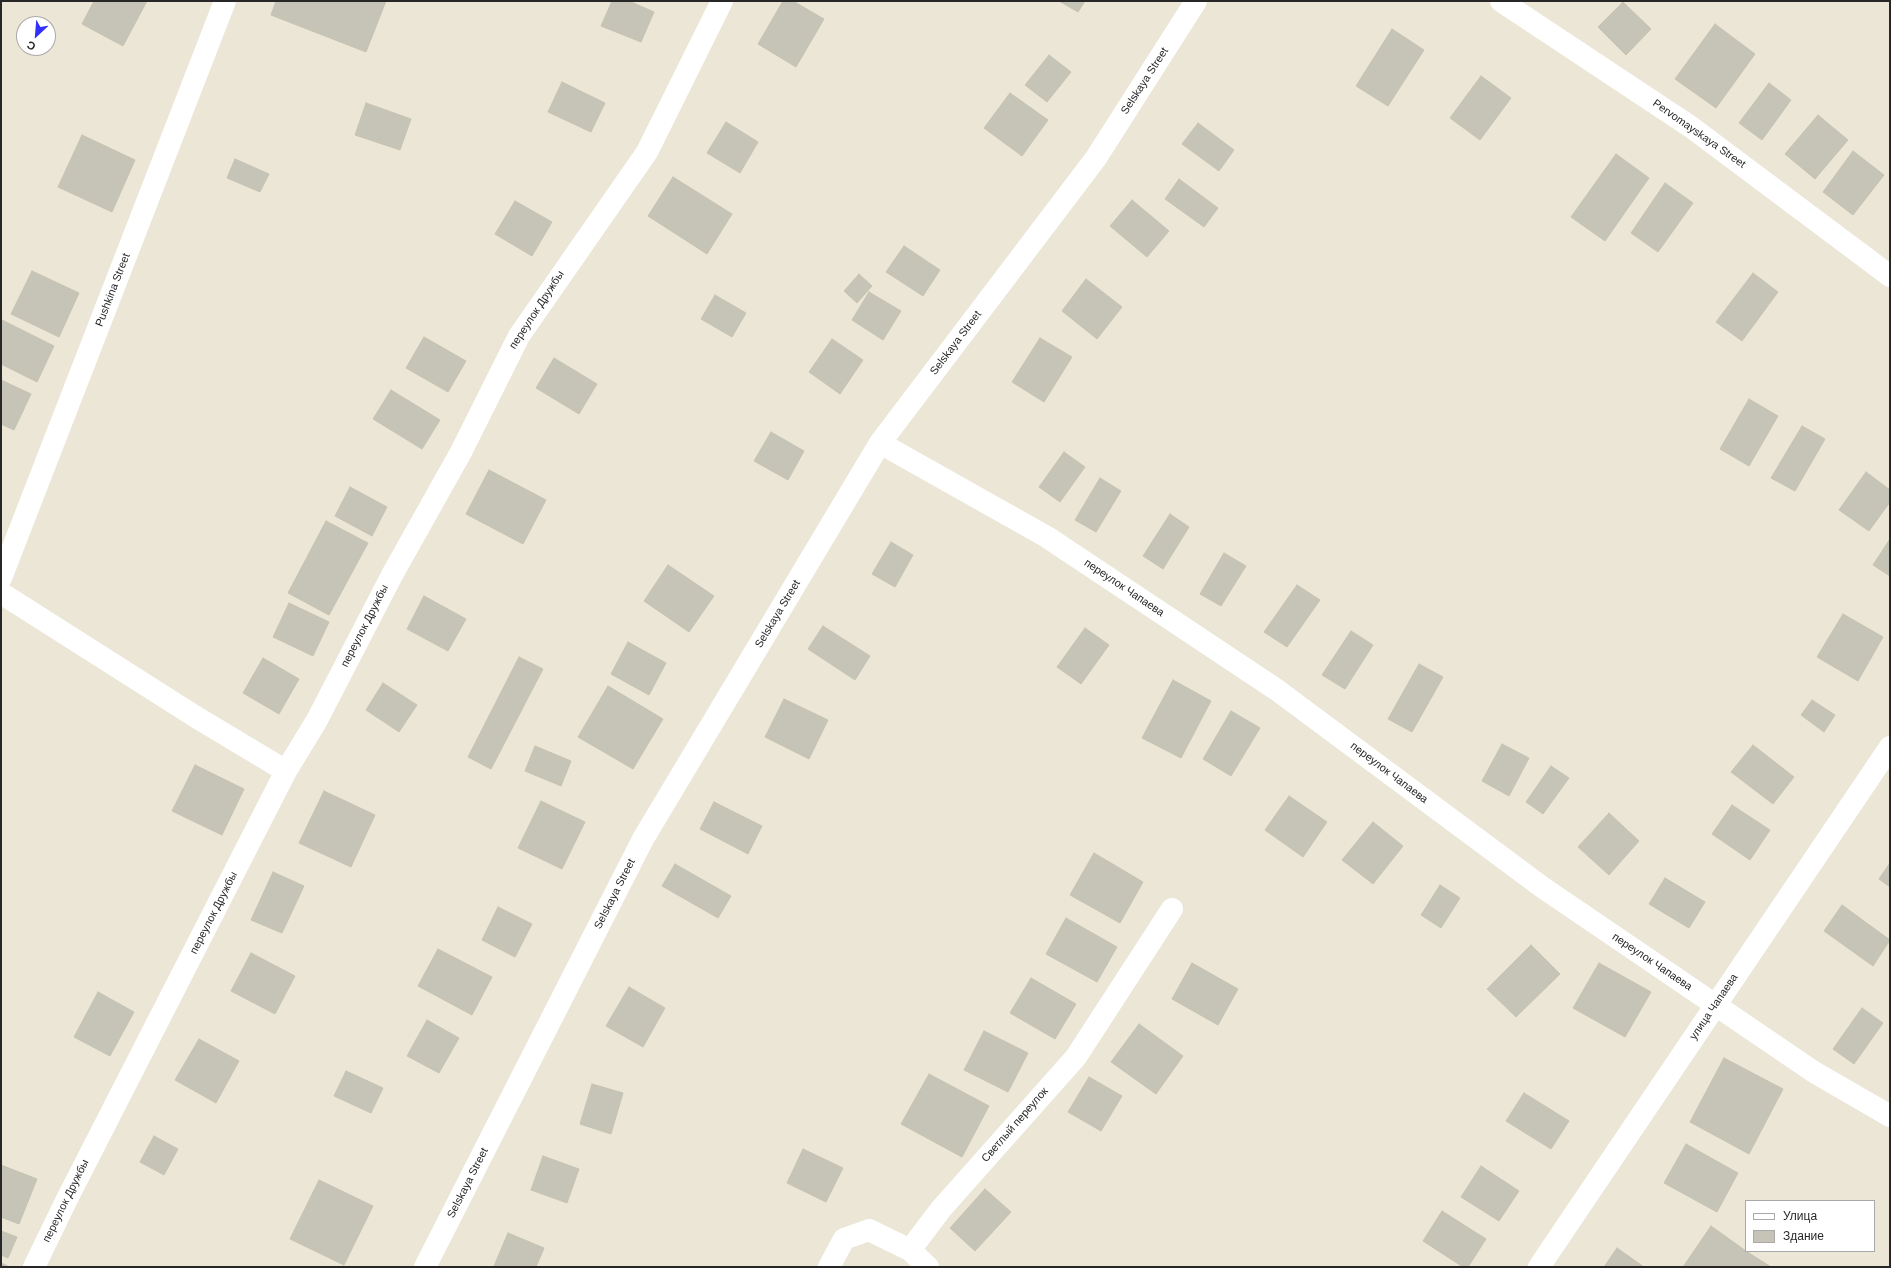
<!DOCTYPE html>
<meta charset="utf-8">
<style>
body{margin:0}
#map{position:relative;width:1891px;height:1268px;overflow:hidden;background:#ebe6d6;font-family:Helvetica,sans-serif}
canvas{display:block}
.frame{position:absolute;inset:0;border:2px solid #272727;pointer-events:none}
.legend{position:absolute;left:1745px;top:1200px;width:130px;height:52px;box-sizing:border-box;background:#fff;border:1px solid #a9a9a9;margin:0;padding:5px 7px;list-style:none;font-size:12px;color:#272727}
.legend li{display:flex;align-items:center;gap:8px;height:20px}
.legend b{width:20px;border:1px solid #a9a9a9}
.north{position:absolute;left:16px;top:16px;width:40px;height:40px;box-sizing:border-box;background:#fff;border:1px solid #a9a9a9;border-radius:50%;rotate:206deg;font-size:11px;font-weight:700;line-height:16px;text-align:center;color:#272727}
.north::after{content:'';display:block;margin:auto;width:14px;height:18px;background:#3130ff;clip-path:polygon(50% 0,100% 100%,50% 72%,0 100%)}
</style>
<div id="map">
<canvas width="1891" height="1268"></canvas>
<div class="frame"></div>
<ul class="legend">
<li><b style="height:5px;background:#fff"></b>Улица</li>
<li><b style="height:11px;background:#c6c3b7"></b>Здание</li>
</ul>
<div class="north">С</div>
</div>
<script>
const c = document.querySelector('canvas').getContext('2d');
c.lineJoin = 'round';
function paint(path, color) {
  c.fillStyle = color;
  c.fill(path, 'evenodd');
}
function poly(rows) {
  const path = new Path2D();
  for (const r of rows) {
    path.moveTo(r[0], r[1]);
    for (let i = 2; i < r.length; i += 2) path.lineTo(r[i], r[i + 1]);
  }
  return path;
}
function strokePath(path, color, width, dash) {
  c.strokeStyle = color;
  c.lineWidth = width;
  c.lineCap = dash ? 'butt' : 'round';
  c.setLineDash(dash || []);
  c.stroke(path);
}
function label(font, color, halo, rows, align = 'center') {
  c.font = font + ' Helvetica,sans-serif';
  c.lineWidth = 3;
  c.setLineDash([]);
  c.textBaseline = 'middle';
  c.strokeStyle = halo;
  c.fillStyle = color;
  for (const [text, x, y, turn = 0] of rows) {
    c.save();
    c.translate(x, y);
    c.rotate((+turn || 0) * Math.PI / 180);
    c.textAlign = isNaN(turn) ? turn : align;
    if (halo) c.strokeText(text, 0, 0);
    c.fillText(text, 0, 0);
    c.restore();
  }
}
const building = poly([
 [94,1,147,1,123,46,82,24,94,1],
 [276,1,386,1,366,52,271,15,276,1],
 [612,1,629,1,654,12,641,42,601,26,612,1],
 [783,1,793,1,824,19,796,67,758,44,783,1],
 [1059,1,1085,1,1078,12,1059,1],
 [1623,2,1651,29,1626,55,1598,27,1623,2],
 [1715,24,1755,54,1716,108,1675,79,1715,24],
 [1392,29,1424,50,1388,106,1356,86,1392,29],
 [1049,55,1071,72,1047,102,1025,85,1049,55],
 [1481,76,1511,98,1480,140,1450,118,1481,76],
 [562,82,605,103,591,132,548,112,562,82],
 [1769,83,1791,100,1762,140,1739,123,1769,83],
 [1010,93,1048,120,1022,156,984,128,1010,93],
 [366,103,411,119,400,150,355,135,366,103],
 [1818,115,1848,140,1815,179,1785,154,1818,115],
 [726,122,758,142,740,173,707,153,726,122],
 [1198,123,1234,150,1219,171,1182,144,1198,123],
 [82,135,135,160,112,212,58,187,82,135],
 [1853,151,1884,175,1853,215,1823,192,1853,151],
 [1616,154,1649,178,1605,241,1571,217,1616,154],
 [235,159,269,174,260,192,227,178,235,159],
 [673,177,732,214,707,254,648,216,673,177],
 [1179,179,1218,208,1204,227,1165,199,1179,179],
 [1665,183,1693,203,1658,252,1631,233,1665,183],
 [1132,200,1169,231,1147,257,1110,226,1132,200],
 [515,201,552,222,532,256,495,234,515,201],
 [904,246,940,270,923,296,886,272,904,246],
 [32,271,79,293,59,337,11,314,32,271],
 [1753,273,1778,292,1742,341,1716,322,1753,273],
 [859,274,872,286,857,303,844,291,859,274],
 [1086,279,1122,307,1097,339,1062,311,1086,279],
 [869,292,901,311,883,340,852,320,869,292],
 [715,295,746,313,732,337,701,319,715,295],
 [2,320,54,346,37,382,1,364,2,320],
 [424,337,466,361,448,392,406,368,424,337],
 [1040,338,1072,357,1044,402,1012,382,1040,338],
 [832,339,863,360,840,394,809,372,832,339],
 [554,358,597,384,579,414,536,388,554,358],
 [1,380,31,394,14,430,1,424,1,380],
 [391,390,440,420,422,449,373,419,391,390],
 [1749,399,1778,416,1749,466,1720,449,1749,399],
 [1802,426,1825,439,1795,491,1771,478,1802,426],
 [771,432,804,451,788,480,754,461,771,432],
 [1064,452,1085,467,1060,502,1039,487,1064,452],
 [489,470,546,500,523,544,466,514,489,470],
 [1866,472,1890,490,1890,502,1869,531,1839,510,1866,472],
 [1100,478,1121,491,1096,532,1075,520,1100,478],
 [350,487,387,507,372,536,335,516,350,487],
 [1170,514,1189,527,1163,569,1143,556,1170,514],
 [326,521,368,543,329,615,288,593,326,521],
 [1890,539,1890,576,1873,565,1890,539],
 [891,542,913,555,895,587,872,574,891,542],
 [1224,553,1246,566,1221,606,1200,594,1224,553],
 [668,565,714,596,689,632,644,601,668,565],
 [1297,585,1320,600,1287,647,1264,632,1297,585],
 [424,596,466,619,448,651,407,629,424,596],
 [289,603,329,622,313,656,273,637,289,603],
 [1843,614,1883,637,1858,681,1817,657,1843,614],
 [823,626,870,656,855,680,808,649,823,626],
 [1085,628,1109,645,1081,684,1057,667,1085,628],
 [1351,631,1373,645,1345,689,1322,675,1351,631],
 [628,642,666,663,649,695,611,674,628,642],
 [519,657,543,669,491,769,468,757,519,657],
 [263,658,299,679,279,714,243,693,263,658],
 [1419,664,1443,677,1412,732,1388,719,1419,664],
 [1173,680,1211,701,1181,758,1142,738,1173,680],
 [383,683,417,705,399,732,366,710,383,683],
 [608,686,663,719,633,769,578,737,608,686],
 [784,699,828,720,809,759,765,737,784,699],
 [1812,700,1835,715,1824,732,1801,715,1812,700],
 [1231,711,1260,728,1231,776,1203,759,1231,711],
 [1502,744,1529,758,1509,796,1482,781,1502,744],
 [1753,745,1794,777,1773,804,1731,772,1753,745],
 [535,746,571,761,561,786,525,771,535,746],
 [195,765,244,789,222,835,172,811,195,765],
 [1551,766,1569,778,1543,814,1526,802,1551,766],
 [324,791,375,815,351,867,299,843,324,791],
 [1289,796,1327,822,1303,857,1265,830,1289,796],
 [541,801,585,822,562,869,518,848,541,801],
 [714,802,762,826,748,854,700,829,714,802],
 [1732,805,1770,830,1750,860,1712,834,1732,805],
 [1609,813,1639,841,1609,875,1578,847,1609,813],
 [1373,822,1403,846,1373,884,1342,860,1373,822],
 [1094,853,1143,882,1120,923,1070,895,1094,853],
 [1890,863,1890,887,1879,879,1890,863],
 [675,864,731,896,718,918,662,886,675,864],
 [273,872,304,886,282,933,251,920,273,872],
 [1665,878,1705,902,1689,928,1649,904,1665,878],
 [1440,885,1460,898,1441,928,1421,915,1440,885],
 [1842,905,1890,940,1873,966,1824,931,1842,905],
 [498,907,532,924,515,957,482,940,498,907],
 [1066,918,1117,947,1097,982,1046,954,1066,918],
 [1531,945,1560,974,1516,1017,1487,989,1531,945],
 [438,949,492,977,472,1015,418,986,438,949],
 [251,953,295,976,275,1014,231,991,251,953],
 [1192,963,1238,989,1218,1025,1172,999,1192,963],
 [1599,963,1651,992,1625,1037,1573,1008,1599,963],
 [1031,978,1076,1004,1055,1039,1010,1013,1031,978],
 [629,987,665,1008,643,1047,606,1026,629,987],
 [98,992,134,1012,110,1056,74,1037,98,992],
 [1862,1008,1883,1023,1854,1064,1833,1049,1862,1008],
 [427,1020,459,1038,439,1073,407,1056,427,1020],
 [1139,1024,1183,1056,1156,1094,1111,1062,1139,1024],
 [984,1031,1028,1053,1008,1092,964,1070,984,1031],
 [199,1039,239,1061,216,1103,175,1080,199,1039],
 [1724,1058,1783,1089,1749,1154,1690,1122,1724,1058],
 [346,1071,383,1088,371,1113,334,1096,346,1071],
 [929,1074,989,1106,962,1157,901,1124,929,1074],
 [1089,1077,1122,1096,1101,1131,1068,1112,1089,1077],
 [592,1084,623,1093,611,1134,580,1124,592,1084],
 [1524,1093,1569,1121,1551,1149,1506,1121,1524,1093],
 [154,1136,178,1149,164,1175,140,1162,154,1136],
 [1686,1144,1738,1173,1717,1212,1664,1183,1686,1144],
 [803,1149,843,1168,826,1202,787,1183,803,1149],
 [543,1156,579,1169,567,1203,531,1190,543,1156],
 [1,1165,37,1179,19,1224,1,1217,1,1165],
 [1481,1166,1519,1191,1499,1221,1461,1197,1481,1166],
 [319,1180,373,1206,344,1265,290,1239,319,1180],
 [985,1189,1011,1212,975,1251,950,1228,985,1189],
 [1442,1211,1486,1239,1468,1267,1463,1267,1423,1241,1442,1211],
 [1711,1226,1746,1251,1771,1267,1683,1267,1711,1226],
 [1,1231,17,1237,8,1258,1,1255,1,1231],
 [508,1233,544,1248,536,1267,494,1266,508,1233],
 [1617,1248,1644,1267,1604,1267,1617,1248],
 [1,1263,10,1267,1,1267,1,1263]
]);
paint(building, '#c6c3b7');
strokePath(building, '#c6c3b1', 1);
strokePath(poly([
 [1501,1,1691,127,1890,276],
 [880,443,1047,537,1277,690,1542,887,1814,1072,1890,1116],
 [1,578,225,1],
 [1,593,196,717,286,771],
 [910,1250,928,1267],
 [34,1267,67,1199,286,771,317,720,392,575,461,452,519,336,647,152,722,1],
 [425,1267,643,839,880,443,1096,158,1196,1],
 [829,1267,844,1239,869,1230,910,1250,941,1209,1076,1057,1172,909],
 [1539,1267,1890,747]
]), '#fff', 22);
label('11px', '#272727', '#fff', [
 ["Selskaya Street",1145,81,-57],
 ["Pervomayskaya Street",1699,134,35],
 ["Pushkina Street",113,290,-69],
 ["переулок Дружбы",537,310,-57],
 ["Selskaya Street",956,343,-53],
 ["переулок Чапаева",1124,588,34],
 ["Selskaya Street",778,614,-59],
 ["переулок Дружбы",365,626,-63],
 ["переулок Чапаева",1389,773,37],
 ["Selskaya Street",615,894,-63],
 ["переулок Дружбы",214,913,-63],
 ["переулок Чапаева",1652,962,34],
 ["улица Чапаева",1714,1007,-56],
 ["Светлый переулок",1015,1125,-49],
 ["Selskaya Street",468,1183,-63],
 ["переулок Дружбы",66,1201,-64]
]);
</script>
